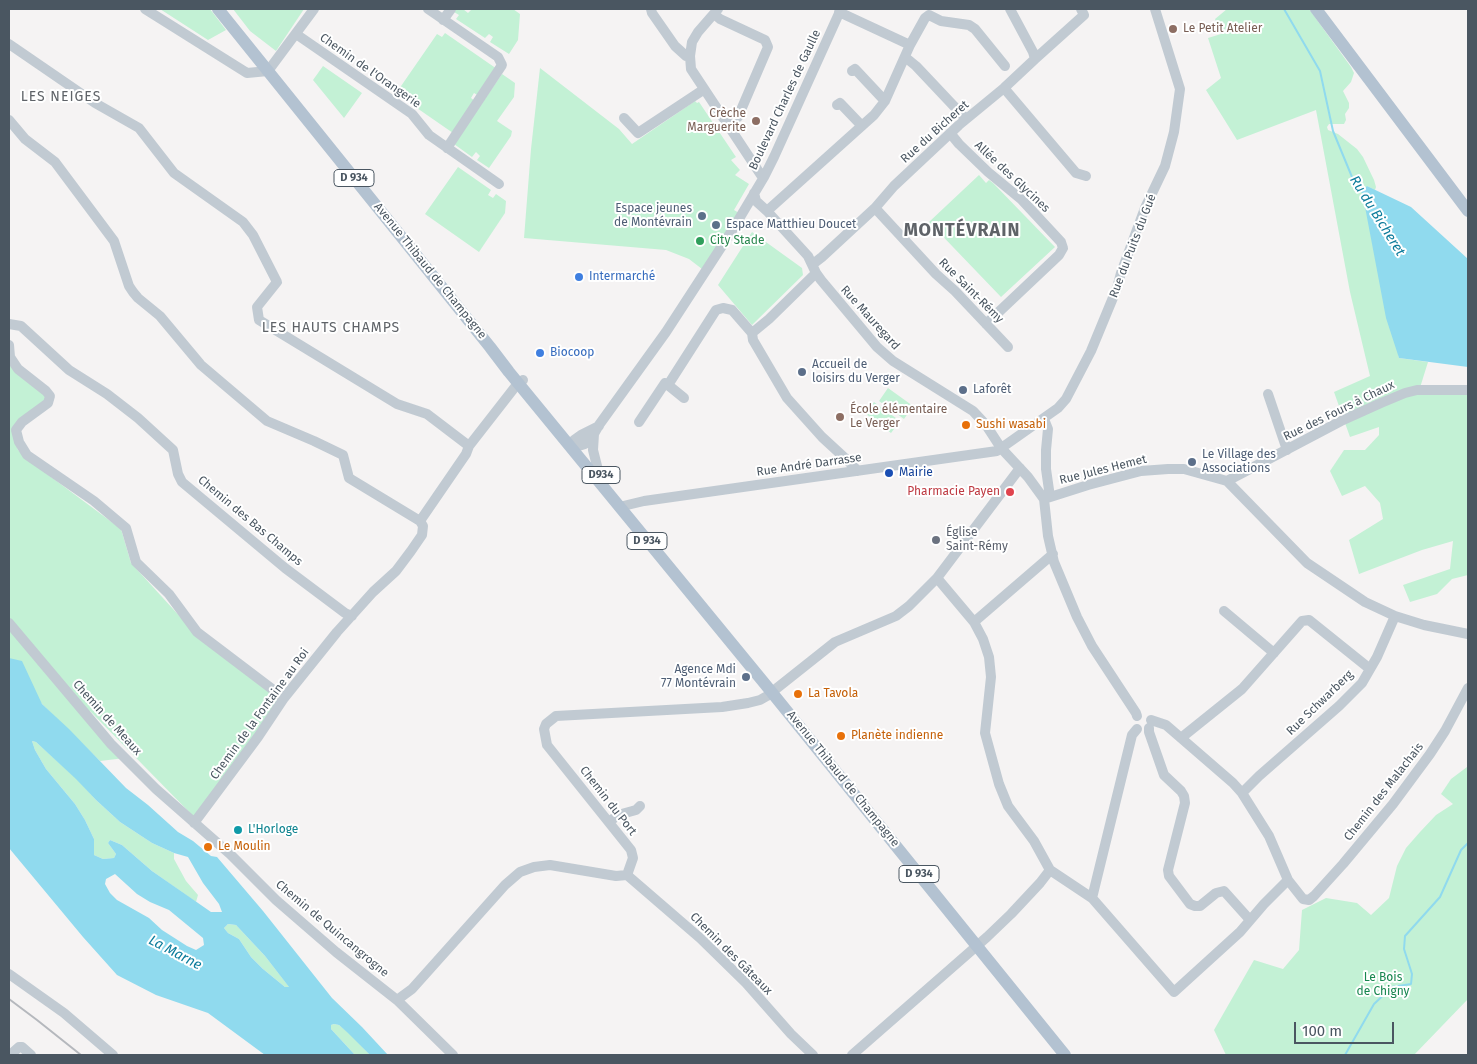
<!DOCTYPE html>
<meta charset="utf-8">
<style>
body{margin:0}
#map{position:relative;width:1477px;height:1064px;overflow:hidden;background:#f5f3f3;font-family:"Fira Sans",sans-serif}
canvas{display:block}
.frame{position:absolute;inset:0;border:10px solid #4a5661;pointer-events:none}
.scale{position:absolute;left:1294px;top:1022px;width:100px;height:22px;box-sizing:border-box;border:2px solid #4a5661;border-top:0;padding-left:6px;font-size:15px;line-height:18px;white-space:nowrap;color:#4a5661;-webkit-text-stroke:4px #fff;paint-order:stroke}
</style>
<div id="map">
<canvas width="1477" height="1064"></canvas>
<div class="frame"></div>
<div class="scale">100 m</div>
</div>
<script>
const c = document.querySelector('canvas').getContext('2d');
c.lineJoin = 'round';
function paint(path, color) {
  c.fillStyle = color;
  c.fill(path, 'evenodd');
}
function poly(rows) {
  const path = new Path2D();
  for (const r of rows) {
    path.moveTo(r[0], r[1]);
    for (let i = 2; i < r.length; i += 2) path.lineTo(r[i], r[i + 1]);
  }
  return path;
}
function strokePath(path, color, width, dash) {
  c.strokeStyle = color;
  c.lineWidth = width;
  c.lineCap = dash ? 'butt' : 'round';
  c.setLineDash(dash || []);
  c.stroke(path);
}
function label(font, color, halo, rows, align = 'center') {
  c.font = font + ' "Fira Sans",sans-serif';
  c.lineWidth = 4;
  c.setLineDash([]);
  c.textBaseline = 'middle';
  c.strokeStyle = halo;
  c.fillStyle = color;
  for (const [text, x, y, turn = 0] of rows) {
    c.save();
    c.translate(x, y);
    c.rotate((+turn || 0) * Math.PI / 180);
    c.textAlign = isNaN(turn) ? turn : align;
    if (halo) c.strokeText(text, 0, 0);
    c.fillText(text, 0, 0);
    c.restore();
  }
}
paint(poly([
 [160,9,210,9,226,30,208,40],
 [233,9,304,9,276,51,250,31],
 [456,9,463,9,468,13,472,9,513,9,520,14,518,40,509,54,490,42,493,37,489,34,485,38,456,19,459,15,454,12],
 [1227,9,1309,9,1351,67,1354,73,1351,82,1343,91,1349,103,1349,108,1345,114,1346,120,1344,124,1329,124,1327,127,1328,130,1338,134,1357,149,1363,157,1374,180,1376,187,1375,190,1367,186,1399,358,1428,362,1418,394,1468,395,1468,575,1452,579,1437,594,1410,602,1403,585,1450,569,1453,541,1422,550,1359,574,1349,540,1383,519,1380,503,1365,486,1342,496,1330,471,1344,450,1365,450,1379,435,1379,427,1350,437,1334,392,1370,376,1350,292,1316,110,1237,140,1206,90,1221,78,1208,38,1221,34,1215,19],
 [445,33,497,69,479,96,474,93,471,98,475,101,453,133,401,97,403,92,399,89,437,34,442,37],
 [323,66,362,93,344,118,313,80],
 [540,68,619,129,632,144,695,101,697,103,699,102,736,157,731,160,740,170,735,175,749,184,734,210,739,213,702,269,689,259,666,250,524,238,531,149],
 [502,74,515,83,514,97,497,121,512,131,511,136,489,168,477,160,480,156,476,152,472,157,454,144],
 [458,167,491,190,488,195,493,198,496,194,506,201,505,213,479,252,425,214],
 [979,175,986,183,989,180,993,183,1055,247,1001,297,929,222],
 [752,232,802,268,803,275,752,325,718,285],
 [9,345,10,357,50,396,12,433,18,450,35,465,121,529,131,563,184,621,284,698,197,820,90,711,87,713,125,758,100,761,42,704,9,664],
 [888,388,913,406,904,419,879,401],
 [874,402,900,421,891,433,866,414],
 [32,741,36,742,77,779,96,800,120,822,152,843,174,853,174,859,186,881,198,895,196,902,152,871,122,845,110,840,108,843,116,854,114,858,103,859,94,855,94,839,85,820,75,804,46,769,35,750],
 [1467,767,1468,999,1414,1055,1226,1055,1214,1030,1254,960,1283,969,1299,950,1302,910,1326,898,1357,903,1371,915,1389,898,1397,866,1406,848,1420,832,1436,815,1453,804,1441,794,1451,779],
 [228,924,236,925,265,956,290,988,285,987,263,969,251,957,239,939,228,933,224,928],
 [334,1024,339,1025,349,1033,370,1055,355,1055,331,1029,331,1025]
]), '#c3f1d5');
paint(poly([
 [1367,186,1411,207,1468,259,1468,367,1399,358,1386,318,1362,191],
 [9,658,22,661,42,704,69,729,126,788,148,805,178,832,193,841,211,856,217,857,263,911,332,998,362,1027,388,1055,370,1055,348,1033,339,1025,334,1024,331,1025,331,1029,355,1055,265,1055,208,1013,156,995,117,975,83,937,9,848],
 [32,741,36,742,76,779,96,800,120,822,152,843,174,853,188,857,203,883,219,904,222,912,211,912,152,871,122,845,110,840,108,843,116,854,114,858,103,859,94,855,94,839,85,820,75,804,46,769,35,750],
 [115,874,137,894,150,902,169,910,203,938,204,945,196,950,187,946,162,930,149,918,117,900,110,893,105,884,106,879],
 [228,924,236,925,265,956,289,987,285,987,263,969,251,957,239,939,228,933,224,928]
]), '#90daee');
strokePath(poly([
 [1284,9,1320,71,1333,131,1352,177,1363,193],
 [1345,1055,1374,1004,1392,987,1411,984,1412,974,1404,949,1405,936,1440,897,1461,850,1468,843]
]), '#90daee', 2);
strokePath(poly([
 [145,9,247,73,268,71,314,9],
 [428,9,498,57,502,65,447,148],
 [651,9,652,13,675,46,686,56,690,56],
 [718,9,698,32,692,42,690,56,691,69,761,175,764,177],
 [839,12,910,45],
 [714,14,720,19,765,40,768,47,738,117,727,124],
 [443,20,451,9],
 [296,34,412,114,429,135,499,184],
 [9,44,95,103,139,128,174,173,243,222,253,235,277,282,257,307,259,320,397,404,427,414,469,446],
 [905,57,916,66,966,119],
 [1035,59,1084,15,1081,9],
 [852,71,855,69,885,101],
 [1004,88,1076,173,1086,176],
 [837,105,840,103,862,126],
 [624,118,638,133,703,90],
 [9,120,25,139,55,162,114,241,129,286,133,292,138,298,160,316,201,365,267,421,314,441,343,455,349,478,420,521],
 [950,133,959,144,988,172,1022,200,1061,242,1063,248,1059,255,986,324],
 [754,193,756,201,767,211,808,256,816,273,821,280,877,347,893,361,973,411,986,425,1001,448,1028,477,1044,499,1048,536,1054,562,1077,617,1092,646,1136,713,1137,716],
 [875,208,936,274,955,291,1008,347],
 [767,211,874,115,885,101,910,45,925,18,929,15,941,21,969,25,975,29,1005,66],
 [813,264,822,257,875,208,894,186,959,125,1004,88,1035,59,1033,52,1010,9],
 [9,324,21,326,69,370,107,394,138,418,173,450,178,474,182,482,285,568,345,613,352,616],
 [752,333,769,319,816,273],
 [9,345,10,357,18,369,46,391,50,396,48,403,22,422,16,430,19,442,27,455,94,501,126,528,136,562,169,594,197,632,284,698],
 [668,385,684,398],
 [1268,394,1287,450],
 [1044,419,1048,429,1046,450,1046,469,1050,497],
 [639,422,665,383,668,385,716,310,723,308,732,310,752,333,753,340,787,398,822,437,847,460,858,471],
 [594,434,593,450,598,470],
 [572,448,585,444,591,439,599,425,666,332,733,229,764,177,774,157,841,9],
 [572,448,574,440,581,435,599,426],
 [1227,481,1341,421,1381,403,1405,393,1417,390,1468,390],
 [1044,499,1088,485,1141,471,1168,469,1184,469,1227,481,1307,563,1365,602,1395,616,1424,625,1468,634],
 [619,507,644,501,997,451,1058,408,1066,399,1091,351,1117,288,1121,273,1145,208,1165,166,1174,132,1180,89,1155,9],
 [937,578,974,622,983,639,989,657,991,677,985,733,999,784,1008,806,1034,841,1050,870,1092,898,1174,992,1240,932,1264,904,1288,880],
 [1224,611,1274,653],
 [974,622,1053,554],
 [9,623,111,744,156,789,230,854,276,900,336,952,397,1000,453,1055],
 [1151,720,1166,725,1233,783,1242,793,1269,836,1288,880,1303,899,1309,900,1314,896,1343,864,1393,804,1430,754,1445,731,1468,688],
 [1149,728,1149,732,1164,775,1181,791,1184,796,1185,803,1168,870,1169,876,1190,904,1195,906,1200,906,1216,893,1224,891,1250,920],
 [1181,738,1242,689,1302,621,1309,620,1370,669],
 [1242,793,1259,776,1339,706,1362,683,1377,657,1395,616],
 [609,822,618,815,636,810,640,806],
 [194,823,258,737,284,698,337,632,373,592,396,571,411,551,422,535,423,526,420,521,466,454,469,446,515,387,523,380],
 [627,875,700,938,746,983,791,1034,813,1055],
 [1092,898,1132,735,1137,729],
 [9,974,64,1013,113,1055],
 [397,1000,412,989,505,885,520,872,534,867,550,865,616,876,627,875,633,858,631,850,547,745,544,729,546,724,556,716,722,707,748,703,760,700,767,696,835,642,896,616,909,606,937,578,1020,468],
 [10,1055,19,1047,22,1047,31,1055],
 [852,1055,987,937,1011,914,1040,883,1050,870]
]), '#c1cad2', 10);
strokePath(poly([
 [218,9,490,347,509,372,765,684,1065,1055],
 [1316,9,1468,211]
]), '#b3c2d1', 12);
strokePath(poly([
 [9,999,37,1020,81,1055]
]), '#b5b8bd', 2);
for (const [x, y, r, color] of [
 [1173,29,5,"#8d6e63"],
 [756,121,5,"#8d6e63"],
 [702,216,5,"#5c6f8a"],
 [716,225,5,"#5c6f8a"],
 [700,241,5,"#2e9e5b"],
 [579,277,5,"#3f7fe0"],
 [540,353,5,"#3f7fe0"],
 [802,372,5,"#5c6f8a"],
 [963,390,5,"#5c6f8a"],
 [840,417,5,"#8d6e63"],
 [966,425,5,"#e8710a"],
 [1192,462,5,"#5c6f8a"],
 [889,473,5,"#1a4fb4"],
 [1010,492,5,"#e0444e"],
 [936,540,5,"#6b7280"],
 [746,677,5,"#5c6f8a"],
 [798,694,5,"#e8710a"],
 [841,736,5,"#e8710a"],
 [238,830,5,"#0f9aa8"],
 [208,847,5,"#e8710a"]
]) {
  const dot = new Path2D();
  dot.arc(x, y, r, 0, 2 * Math.PI);
  c.fillStyle = color;
  c.fill(dot);
  strokePath(dot, '#fff', 2);
}
for (const [x, y, w] of [
 [354,178,40],
 [601,475,38],
 [647,541,40],
 [919,874,40]
]) {
  const box = new Path2D();
  box.roundRect(x - w / 2, y - 8.5, w, 17, 4);
  c.fillStyle = '#fff';
  c.fill(box);
  strokePath(box, '#4a5661', 1);
}
label('bold 11px', '#4a5661', null, [
 ["D 934",354,178],
 ["D934",601,475],
 ["D 934",647,541],
 ["D 934",919,874]
]);
label('12px', '#785e54', '#fff', [
 ["Le Petit Atelier",1183,29],
 ["Crèche",746,114,"right"],
 ["Marguerite",746,128,"right"],
 ["École élémentaire",850,410],
 ["Le Verger",850,424]
], 'left');
label('12px', '#4a5661', '#fff', [
 ["Chemin de l'Orangerie",370,71,35],
 ["Boulevard Charles de Gaulle",785,100,-65],
 ["Rue du Bicheret",935,132,-42],
 ["Allée des Glycines",1012,177,43],
 ["Rue du Puits du Gué",1133,246,-69],
 ["Avenue Thibaud de Champagne",430,271,51],
 ["Rue Saint-Rémy",971,291,45],
 ["Rue Mauregard",870,318,48],
 ["Rue des Fours à Chaux",1339,411,-26],
 ["Rue André Darrasse",809,465,-8],
 ["Rue Jules Hemet",1103,470,-14],
 ["Chemin des Bas Champs",250,521,40],
 ["Rue Schwarberg",1320,703,-44],
 ["Chemin de la Fontaine au Roi",260,714,-54],
 ["Chemin de Meaux",107,718,48],
 ["Avenue Thibaud de Champagne",843,779,51],
 ["Chemin des Malachais",1384,792,-52],
 ["Chemin du Port",608,801,52],
 ["Chemin de Quincangrogne",332,929,40],
 ["Chemin des Gâteaux",731,954,45]
]);
label('12px', '#4e5e75', '#fff', [
 ["Espace jeunes",692,209,"right"],
 ["de Montévrain",692,223,"right"],
 ["Espace Matthieu Doucet",726,225],
 ["Accueil de",812,365],
 ["loisirs du Verger",812,379],
 ["Laforêt",973,390],
 ["Le Village des",1202,455],
 ["Associations",1202,469],
 ["Agence Mdi",736,670,"right"],
 ["77 Montévrain",736,684,"right"]
], 'left');
label('12px', '#27864d', '#fff', [
 ["City Stade",710,241]
], 'left');
label('12px', '#366cbe', '#fff', [
 ["Intermarché",589,277],
 ["Biocoop",550,353]
], 'left');
label('12px', '#c56008', '#fff', [
 ["Sushi wasabi",976,425],
 ["La Tavola",808,694],
 ["Planète indienne",851,736],
 ["Le Moulin",218,847]
], 'left');
label('12px', '#164399', '#fff', [
 ["Mairie",899,473]
], 'left');
label('12px', '#be3a42', '#fff', [
 ["Pharmacie Payen",1000,492]
], 'right');
label('12px', '#5b616d', '#fff', [
 ["Église",946,533],
 ["Saint-Rémy",946,547]
], 'left');
label('12px', '#0d838f', '#fff', [
 ["L'Horloge",248,830]
], 'left');
label('12px', '#17864f', '#fff', [
 ["Le Bois",1383,978],
 ["de Chigny",1383,992]
]);
c.letterSpacing = '1px';
label('14px', '#5f6368', '#fff', [
 ["LES NEIGES",61,97],
 ["LES HAUTS CHAMPS",331,328]
]);
c.letterSpacing = '0px';
label('italic 14px', '#0c7c9b', '#fff', [
 ["Ru du Bicheret",1377,216,58],
 ["La Marne",175,953,28]
]);
c.letterSpacing = '1px';
label('bold 18px', '#5f6368', '#fff', [
 ["MONTÉVRAIN",962,231]
]);
c.letterSpacing = '0px';
</script>
